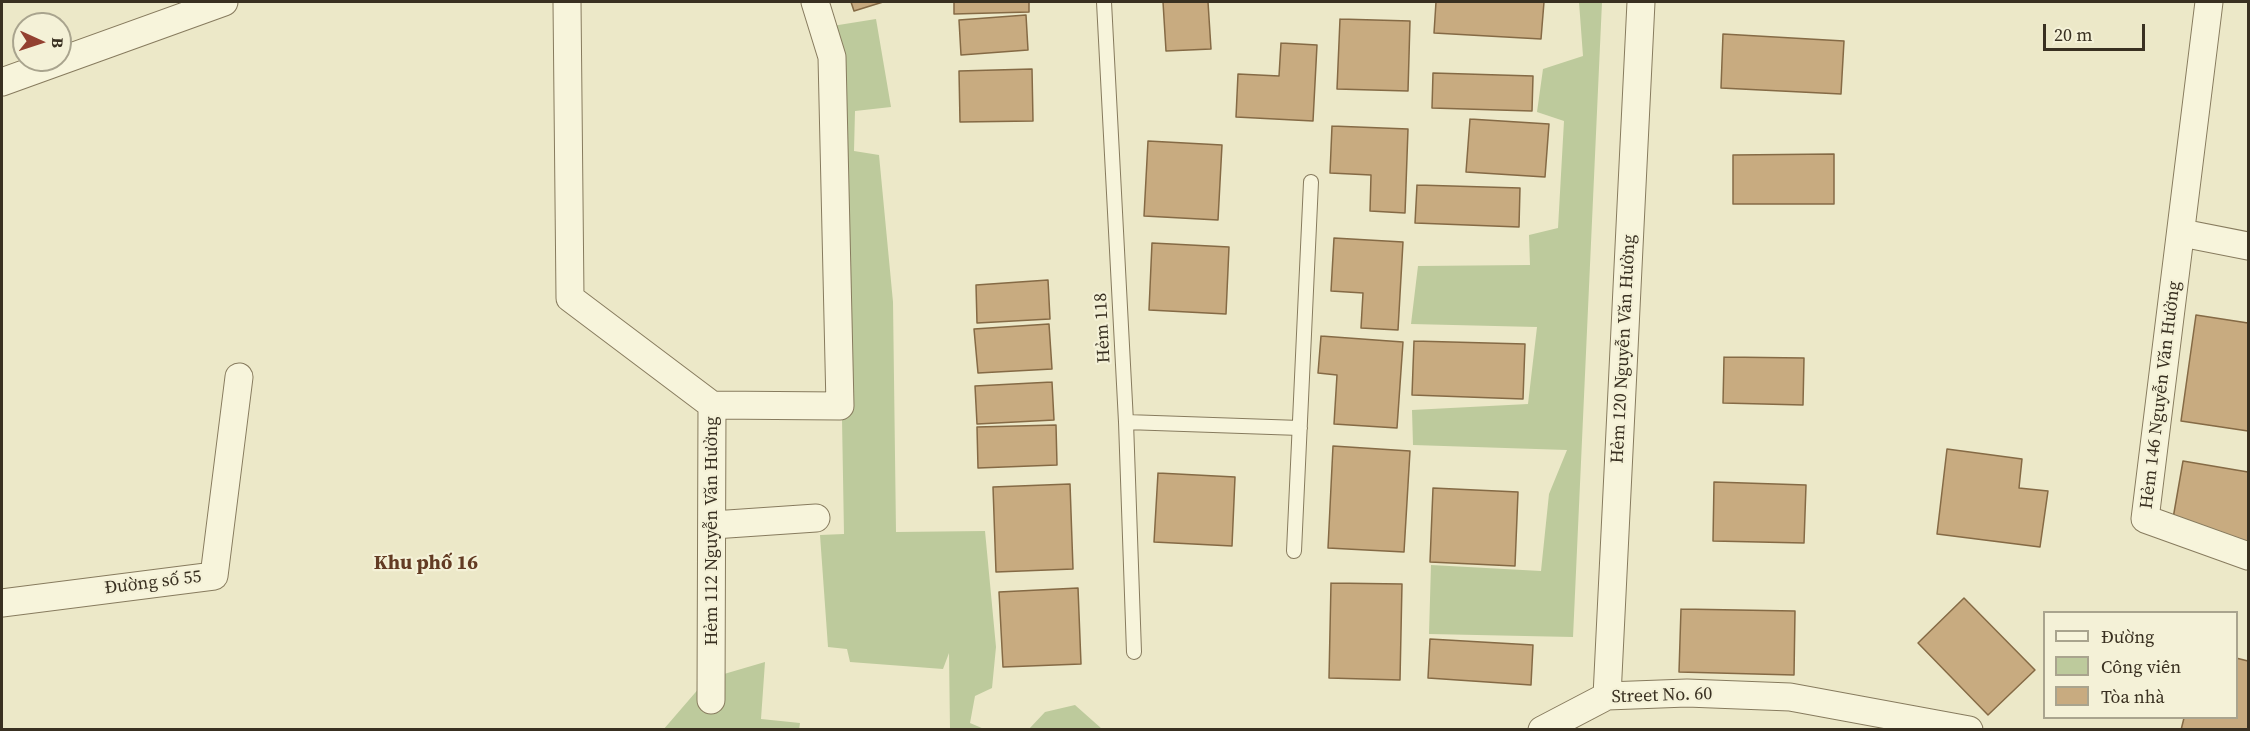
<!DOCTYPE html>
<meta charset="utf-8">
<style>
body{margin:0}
#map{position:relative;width:2250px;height:731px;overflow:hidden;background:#ece8c8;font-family:"Source Serif 4",serif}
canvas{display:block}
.frame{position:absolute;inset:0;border:3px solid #393021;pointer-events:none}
.legend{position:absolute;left:2043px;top:611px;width:195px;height:108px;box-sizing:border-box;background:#f4f1d7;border:2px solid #a9a48e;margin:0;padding:8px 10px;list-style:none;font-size:18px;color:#393021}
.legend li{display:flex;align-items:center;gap:12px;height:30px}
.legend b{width:30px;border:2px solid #a9a48e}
.north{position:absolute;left:12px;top:12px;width:60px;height:60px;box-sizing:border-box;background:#f4f1d7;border:2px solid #a9a48e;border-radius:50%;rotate:93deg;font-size:16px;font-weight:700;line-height:24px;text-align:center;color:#393021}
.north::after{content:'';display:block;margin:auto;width:21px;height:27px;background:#934131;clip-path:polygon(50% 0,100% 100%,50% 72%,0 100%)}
.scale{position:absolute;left:2043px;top:24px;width:102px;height:27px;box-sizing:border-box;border:3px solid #393021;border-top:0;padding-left:8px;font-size:18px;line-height:21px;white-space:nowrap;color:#393021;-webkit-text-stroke:4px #f4f1d7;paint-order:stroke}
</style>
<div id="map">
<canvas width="2250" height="731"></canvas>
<div class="frame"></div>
<ul class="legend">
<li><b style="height:8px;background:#f7f4db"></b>Đường</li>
<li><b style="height:16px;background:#bdca9c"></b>Công viên</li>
<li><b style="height:16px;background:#c8ab80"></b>Tòa nhà</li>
</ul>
<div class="north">B</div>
<div class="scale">20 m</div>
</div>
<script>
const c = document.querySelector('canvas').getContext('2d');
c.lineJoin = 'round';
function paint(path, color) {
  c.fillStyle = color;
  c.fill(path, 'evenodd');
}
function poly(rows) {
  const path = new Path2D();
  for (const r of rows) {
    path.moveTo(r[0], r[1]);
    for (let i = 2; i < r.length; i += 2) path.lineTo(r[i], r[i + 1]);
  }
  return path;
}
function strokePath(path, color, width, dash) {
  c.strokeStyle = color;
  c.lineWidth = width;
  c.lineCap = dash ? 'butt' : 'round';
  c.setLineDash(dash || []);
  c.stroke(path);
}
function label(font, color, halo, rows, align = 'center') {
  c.font = font + ' "Source Serif 4",serif';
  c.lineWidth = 4.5;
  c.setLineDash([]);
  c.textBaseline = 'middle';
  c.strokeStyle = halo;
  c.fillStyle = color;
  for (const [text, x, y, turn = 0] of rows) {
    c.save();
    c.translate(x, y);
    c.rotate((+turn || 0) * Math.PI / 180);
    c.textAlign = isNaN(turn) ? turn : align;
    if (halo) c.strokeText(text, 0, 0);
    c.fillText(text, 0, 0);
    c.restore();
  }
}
paint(poly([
 [1579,2,1602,2,1573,637,1429,634,1431,565,1541,571,1549,494,1567,450,1413,445,1412,410,1528,404,1537,327,1411,324,1418,266,1530,265,1529,235,1558,228,1564,121,1537,112,1543,69,1583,56],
 [876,19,891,107,855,111,854,151,879,155,893,302,896,532,985,531,996,647,992,688,975,696,970,723,984,729,950,729,949,653,943,669,850,662,847,649,828,647,820,535,844,534,840,304,826,27],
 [765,662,761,719,800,723,799,730,663,730,707,679],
 [1075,705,1102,729,1029,729,1045,712]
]), '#bdca9c');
const building = poly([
 [851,2,883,2,854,11,851,2],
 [954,2,1029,2,1029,12,954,14,954,2],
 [1163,2,1208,2,1211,49,1166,51,1163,2],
 [1436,2,1544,2,1541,39,1434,33,1436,2],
 [1026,15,1028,50,961,55,959,20,1026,15],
 [1340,19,1410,21,1408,91,1337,89,1340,19],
 [1723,34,1844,41,1841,94,1721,88,1723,34],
 [1281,43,1317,45,1313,121,1236,117,1238,74,1279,76,1281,43],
 [1032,69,1033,121,960,122,959,71,1032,69],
 [1433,73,1533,76,1532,111,1432,108,1433,73],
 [1470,119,1549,124,1545,177,1466,172,1470,119],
 [1332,126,1408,129,1405,213,1370,211,1371,175,1330,173,1332,126],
 [1148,141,1222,145,1218,220,1144,216,1148,141],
 [1834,154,1834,204,1733,204,1733,155,1834,154],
 [1417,185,1520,188,1519,227,1415,223,1417,185],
 [1334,238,1403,242,1398,330,1361,328,1363,293,1331,291,1334,238],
 [1152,243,1229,247,1226,314,1149,310,1152,243],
 [1048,280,1050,319,977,323,976,285,1048,280],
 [2196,315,2248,323,2248,431,2181,421,2196,315],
 [1049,324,1052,369,978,373,974,329,1049,324],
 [1321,336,1403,342,1397,428,1334,424,1337,375,1318,373,1321,336],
 [1414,341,1525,344,1523,399,1412,395,1414,341],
 [1724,357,1804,358,1803,405,1723,403,1724,357],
 [1052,382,1054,420,977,424,975,386,1052,382],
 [1056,425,1057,465,978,468,977,427,1056,425],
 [1333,446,1410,451,1404,552,1328,548,1333,446],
 [1947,449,2022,459,2019,488,2048,491,2040,547,1937,534,1947,449],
 [2183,461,2248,472,2248,544,2171,530,2183,461],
 [1158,473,1235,477,1232,546,1154,542,1158,473],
 [1714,482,1806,485,1804,543,1713,541,1714,482],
 [1070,484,1073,569,996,572,993,487,1070,484],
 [1433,488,1518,492,1515,566,1430,562,1433,488],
 [1331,583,1402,584,1400,680,1329,678,1331,583],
 [1078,588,1081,664,1003,667,999,592,1078,588],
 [1964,598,2035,670,1988,715,1918,643,1964,598],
 [1681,609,1795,611,1794,675,1679,672,1681,609],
 [1430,639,1533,645,1531,685,1428,678,1430,639],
 [2236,658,2248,661,2248,730,2181,730,2184,718,2236,718,2236,658]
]);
paint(building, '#c8ab80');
strokePath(building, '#856a45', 1.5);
const service = poly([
 [1104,2,1126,422,1134,652],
 [1126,422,1300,428],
 [1294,551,1311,182]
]);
const minor = poly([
 [567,2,570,298,712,405,711,700],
 [2209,2,2145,519,2248,556],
 [2,82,224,2],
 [2182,233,2248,246],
 [712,405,840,406,832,57,815,2],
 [713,525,816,518],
 [2,603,214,576,239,377],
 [1607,696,1641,2],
 [1542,730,1607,696,1687,693,1790,697,1969,730]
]);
strokePath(service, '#877b5e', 16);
strokePath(minor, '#877b5e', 29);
strokePath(service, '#f7f4db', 14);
strokePath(minor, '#f7f4db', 27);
label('18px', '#393021', '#f4f1d7', [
 ["Hẻm 118",1103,328,-93],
 ["Hẻm 120 Nguyễn Văn Hưởng",1624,349,-87],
 ["Hẻm 146 Nguyễn Văn Hưởng",2161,395,-83],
 ["Hẻm 112 Nguyễn Văn Hưởng",712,531,-90],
 ["Đường số 55",153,583,-7],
 ["Street No. 60",1662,696,-2]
]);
label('bold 20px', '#633b23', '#f4f1d7', [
 ["Khu phố 16",426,564]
]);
</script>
